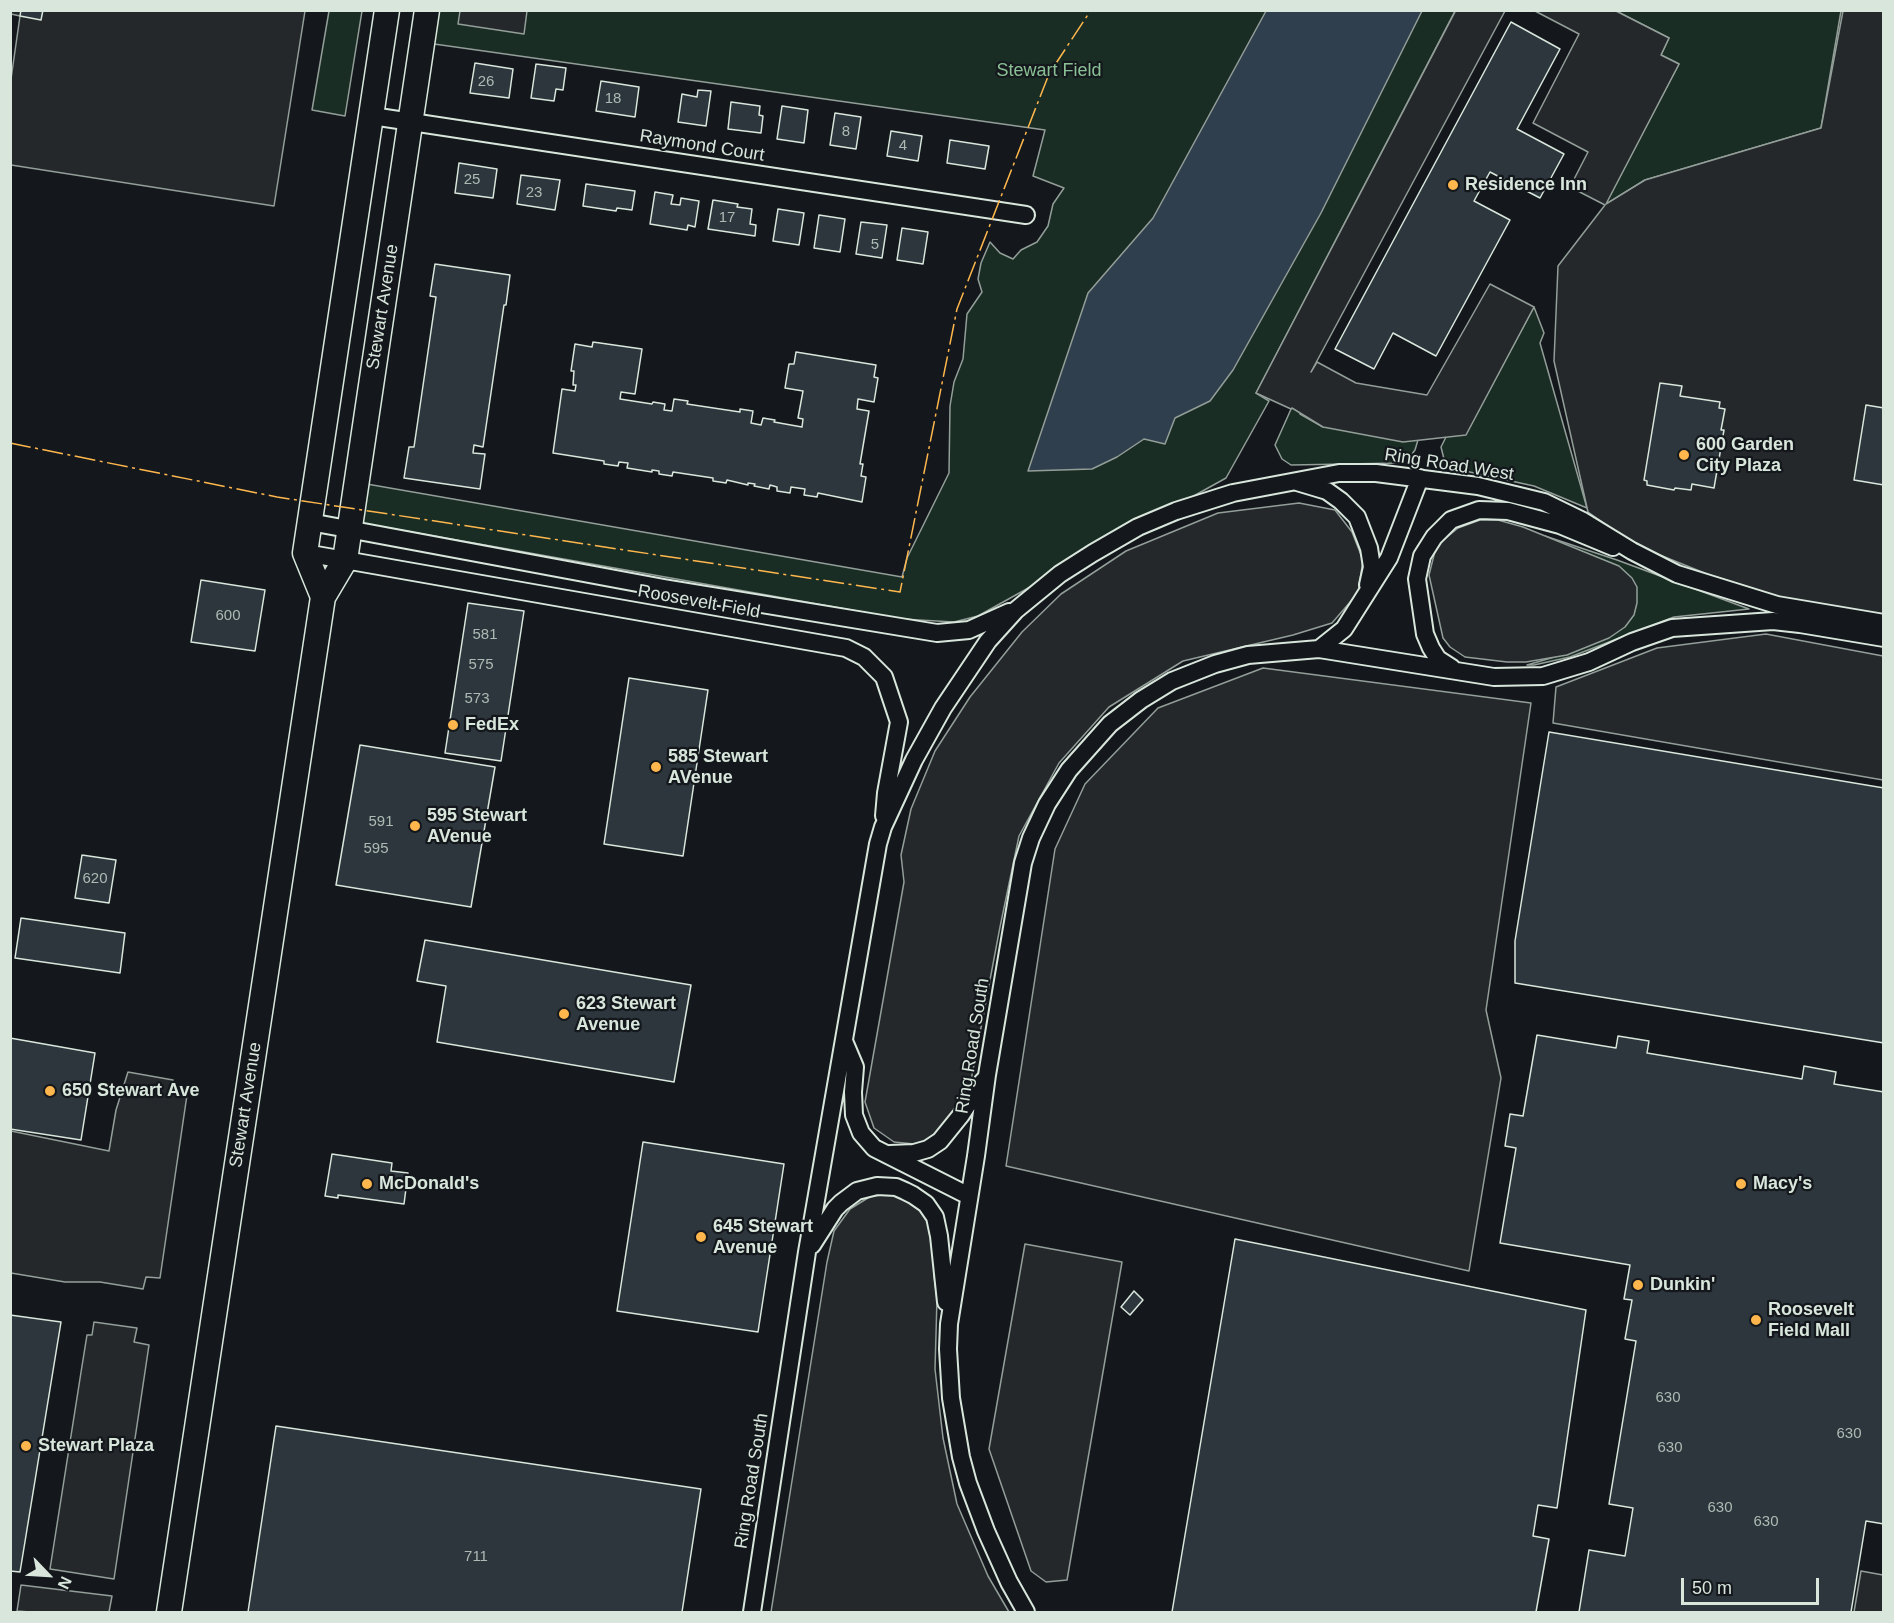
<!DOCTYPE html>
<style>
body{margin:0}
#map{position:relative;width:1894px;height:1623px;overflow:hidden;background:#14181c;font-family:Helvetica,sans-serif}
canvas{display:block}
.frame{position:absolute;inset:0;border:12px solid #d8e6dc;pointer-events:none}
.north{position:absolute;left:18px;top:1545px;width:60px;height:60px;-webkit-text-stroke:4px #14181c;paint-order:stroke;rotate:115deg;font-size:16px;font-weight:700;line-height:24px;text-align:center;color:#d8e6dc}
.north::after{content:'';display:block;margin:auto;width:21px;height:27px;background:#d8e6dc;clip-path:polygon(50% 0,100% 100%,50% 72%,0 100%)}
.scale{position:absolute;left:1681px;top:1578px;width:138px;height:27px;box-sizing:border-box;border:3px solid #d8e6dc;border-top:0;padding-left:8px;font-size:18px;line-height:21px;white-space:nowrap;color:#d8e6dc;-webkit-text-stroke:4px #14181c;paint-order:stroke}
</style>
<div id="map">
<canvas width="1894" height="1623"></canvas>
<div class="frame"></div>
<div class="north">N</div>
<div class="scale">50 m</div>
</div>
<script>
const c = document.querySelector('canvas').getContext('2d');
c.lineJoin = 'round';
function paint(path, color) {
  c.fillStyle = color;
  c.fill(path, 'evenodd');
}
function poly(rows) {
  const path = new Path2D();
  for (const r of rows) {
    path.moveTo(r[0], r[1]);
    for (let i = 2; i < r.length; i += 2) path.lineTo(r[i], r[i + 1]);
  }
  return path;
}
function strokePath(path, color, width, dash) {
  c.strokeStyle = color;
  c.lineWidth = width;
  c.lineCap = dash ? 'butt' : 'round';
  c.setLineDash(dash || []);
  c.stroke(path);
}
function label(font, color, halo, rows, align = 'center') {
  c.font = font + ' Helvetica,sans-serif';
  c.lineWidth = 4.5;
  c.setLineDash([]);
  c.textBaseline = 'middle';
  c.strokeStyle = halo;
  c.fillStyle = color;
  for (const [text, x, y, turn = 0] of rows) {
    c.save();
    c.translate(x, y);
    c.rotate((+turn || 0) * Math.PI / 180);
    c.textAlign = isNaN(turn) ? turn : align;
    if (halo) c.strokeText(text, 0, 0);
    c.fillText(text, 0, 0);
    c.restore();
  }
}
const green = poly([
 [329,11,362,11,345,116,312,110,329,11],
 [432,11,1455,11,1256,393,1269,401,1226,478,978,616,954,622,902,619,355,522,361,483,902,577,907,558,949,473,950,406,954,382,963,359,967,314,982,292,978,279,981,263,990,242,1000,253,1013,259,1021,250,1037,242,1048,226,1053,204,1064,188,1033,176,1045,130,427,43,432,11],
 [1616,11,1841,11,1821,128,1645,180,1605,205,1679,64,1661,55,1669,38,1616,11],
 [1534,307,1544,333,1540,343,1587,508,1534,486,1456,469,1444,459,1441,447,1450,429,1466,434,1534,307],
 [1296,398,1300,409,1300,414,1323,427,1414,430,1418,440,1415,450,1407,461,1400,463,1291,465,1282,459,1275,445,1296,398],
 [1545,536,1617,560,1749,609,1674,617,1570,657,1534,665,1527,665,1568,653,1548,538,1545,536]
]);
paint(green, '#1a2d24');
strokePath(green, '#939e99', 1.5);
const parking = poly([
 [11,10,305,11,274,206,11,165,11,79,20,16,11,14,11,10],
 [1456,10,1505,11,1311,372,1317,362,1356,383,1427,395,1490,284,1534,307,1466,435,1403,442,1323,427,1292,408,1291,409,1256,393,1456,10],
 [460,11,527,11,524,34,458,24,460,11],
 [1535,11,1616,11,1669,38,1661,55,1679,64,1606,204,1645,180,1821,128,1843,11,1883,11,1883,614,1786,599,1707,574,1635,545,1588,512,1554,361,1558,266,1605,205,1570,187,1588,152,1533,123,1579,34,1535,11],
 [1299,503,1335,510,1352,532,1363,560,1358,593,1332,623,1293,635,1183,661,1109,707,1059,763,1019,836,1000,927,969,1091,952,1120,924,1145,894,1142,874,1128,865,1102,904,882,901,855,911,809,935,751,970,697,1022,632,1061,594,1126,551,1218,513,1299,503],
 [1480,520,1498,520,1523,527,1619,566,1632,578,1637,587,1637,603,1634,615,1625,627,1609,638,1567,655,1526,662,1507,662,1465,657,1450,647,1443,638,1429,575,1435,551,1441,542,1458,528,1480,520],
 [1766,634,1883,656,1883,780,1553,723,1556,687,1657,648,1766,634],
 [1263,668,1531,703,1486,1010,1501,1078,1469,1271,1006,1166,1055,849,1085,784,1158,708,1263,668],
 [128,1072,173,1080,171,1093,187,1095,160,1278,146,1277,143,1289,100,1282,65,1282,11,1273,11,1131,109,1151,116,1110,128,1072],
 [896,1194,916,1202,931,1217,935,1239,934,1276,937,1299,935,1369,943,1438,957,1504,988,1576,1009,1612,771,1612,827,1262,834,1231,850,1209,871,1196,896,1194],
 [1025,1244,1122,1262,1067,1580,1046,1582,1031,1571,989,1449,1025,1244],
 [94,1322,137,1328,134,1342,149,1345,114,1579,50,1569,82,1366,87,1335,92,1335,94,1322],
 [1861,1571,1883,1575,1883,1612,1854,1612,1861,1571],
 [21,1585,112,1596,109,1612,30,1612,17,1611,21,1585]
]);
paint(parking, '#24282b');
strokePath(parking, '#939e99', 1.5);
const water = poly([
 [1266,11,1422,11,1321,213,1233,370,1210,401,1175,418,1165,444,1144,439,1117,457,1092,469,1028,471,1088,293,1153,218,1266,11]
]);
paint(water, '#2f3f4d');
strokePath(water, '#939e99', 1.5);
const building = poly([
 [21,10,43,10,41,20,20,16,21,10],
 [1511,22,1560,49,1517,129,1564,154,1540,198,1490,172,1474,201,1510,220,1436,356,1393,333,1374,369,1335,349,1511,22],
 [475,63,513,69,509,98,470,93,475,63],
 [536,64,566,68,563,90,556,89,554,101,531,98,536,64],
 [601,81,639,87,635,117,596,111,601,81],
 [698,90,711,91,706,126,678,122,682,94,697,97,698,90],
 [731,102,760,106,759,115,763,116,761,133,728,129,731,102],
 [782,106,808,110,804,143,777,139,782,106],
 [835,113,861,117,856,149,830,145,835,113],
 [891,131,922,136,918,161,887,156,891,131],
 [950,140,989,146,985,169,947,163,950,140],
 [459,163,497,169,493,198,455,193,459,163],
 [521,175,560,180,555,210,517,204,521,175],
 [586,184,635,191,632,210,617,208,616,211,583,206,586,184],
 [655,192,673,195,671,204,680,205,681,198,699,201,695,227,688,225,687,230,650,224,655,192],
 [713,200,738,204,737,207,752,209,750,224,756,225,755,236,708,229,713,200],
 [778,209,804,213,799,245,773,241,778,209],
 [819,215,845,219,840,252,814,248,819,215],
 [861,222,887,225,882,258,856,254,861,222],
 [902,228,928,232,923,264,897,260,902,228],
 [435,264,510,275,506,305,504,305,483,447,474,445,473,453,485,454,480,489,404,478,409,447,414,447,436,297,430,296,435,264],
 [593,342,642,349,635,394,621,392,620,399,652,404,653,402,665,404,664,410,672,411,674,399,688,401,687,404,740,412,740,409,753,411,751,423,761,425,763,418,775,420,774,422,802,427,803,419,798,418,803,391,785,388,789,364,794,364,796,352,876,365,874,377,878,378,874,402,858,399,857,409,869,411,860,464,863,464,861,476,866,477,862,502,818,493,817,497,804,495,805,489,791,487,790,493,777,491,777,487,770,485,769,489,754,486,755,484,748,483,748,485,727,480,726,483,713,481,713,478,673,472,672,476,659,474,659,471,652,470,652,472,627,468,628,463,619,462,618,466,604,464,604,461,553,453,562,389,575,391,576,385,573,385,574,371,571,371,575,344,592,347,593,342],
 [1660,383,1682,386,1680,396,1720,402,1719,408,1725,409,1721,430,1724,430,1714,488,1692,484,1691,490,1675,488,1674,490,1647,485,1647,481,1644,480,1660,383],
 [1866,405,1884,408,1884,485,1854,480,1866,405],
 [201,580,265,590,255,651,191,642,201,580],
 [468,603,524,611,501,761,445,753,468,603],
 [629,678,708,690,683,856,604,844,629,678],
 [1549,732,1884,788,1884,1043,1515,983,1515,941,1549,732],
 [360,745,495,767,471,907,336,885,360,745],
 [82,855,116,860,109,903,75,898,82,855],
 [21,918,125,933,120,973,15,958,21,918],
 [425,940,691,985,674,1082,437,1042,446,986,417,981,425,940],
 [1537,1035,1616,1048,1618,1036,1649,1041,1647,1053,1802,1079,1804,1066,1836,1072,1834,1084,1884,1092,1884,1524,1866,1521,1851,1612,1579,1612,1589,1550,1625,1556,1633,1508,1609,1504,1636,1341,1625,1339,1632,1300,1624,1299,1630,1265,1500,1243,1516,1148,1505,1146,1510,1114,1523,1116,1537,1035],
 [10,1038,95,1053,81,1140,10,1129,10,1038],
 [643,1142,784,1164,758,1332,617,1311,643,1142],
 [332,1154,392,1163,391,1171,408,1173,404,1204,338,1195,338,1198,325,1196,332,1154],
 [1235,1239,1586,1310,1557,1508,1538,1505,1533,1536,1549,1539,1536,1612,1172,1612,1235,1239],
 [1134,1291,1143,1300,1130,1315,1121,1307,1134,1291],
 [10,1315,61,1322,20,1572,10,1571,10,1315],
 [276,1426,701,1489,682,1612,248,1612,276,1426]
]);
paint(building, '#2c363c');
strokePath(building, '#d8e6dc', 1.5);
const minor = poly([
 [372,116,1026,215],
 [1297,482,1327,491,1341,501,1357,517,1369,548,1372,567,1368,585],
 [310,522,664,588,937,633,969,630,1009,612],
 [305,553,846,648,864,657,884,677,899,722,886,793,884,816],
 [1319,649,1344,629,1389,558,1420,478],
 [1452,668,1438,659,1431,648,1425,634,1417,579,1422,556,1434,537,1451,520,1479,510,1508,511,1560,525,1613,547],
 [844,1041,855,1067,853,1092,854,1115,861,1133,874,1148,969,1196],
 [890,1154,914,1153,928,1149,940,1141,961,1115,983,1081],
 [812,1245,835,1209,841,1203,857,1191,877,1186,896,1187,905,1191,913,1195,926,1204,935,1217,939,1236,946,1302],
 [752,1612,807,1252,878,844,883,827,914,760,943,708,988,641,1016,610,1060,574,1093,553,1138,527,1176,511,1233,493,1339,473,1376,473,1478,486,1544,502,1583,521,1632,551,1677,574,1777,605,1884,623],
 [1026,1612,1009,1582,986,1531,968,1483,961,1457,951,1398,948,1349,949,1324,976,1156,987,1075,1023,863,1031,838,1047,804,1069,770,1110,724,1141,700,1172,681,1215,664,1248,655,1319,649,1494,677,1543,676,1589,662,1632,642,1672,628,1773,621,1800,624,1884,638]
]);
const secondary = poly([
 [323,597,305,553,387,10],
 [169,1612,323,597,345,560,427,10]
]);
strokePath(minor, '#d8e6dc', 20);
strokePath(secondary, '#d8e6dc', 27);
strokePath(minor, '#14181c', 16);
strokePath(secondary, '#14181c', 24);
strokePath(poly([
 [10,443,277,497,900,592,957,309,1049,74,1091,10]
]), '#ffb74d', 1.5, [21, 4.5, 3, 4.5]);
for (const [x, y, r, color] of [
 [1453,185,6,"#ffb74d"],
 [1684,455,6,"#ffb74d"],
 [453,725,6,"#ffb74d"],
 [656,767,6,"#ffb74d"],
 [415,826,6,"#ffb74d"],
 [564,1014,6,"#ffb74d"],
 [50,1091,6,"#ffb74d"],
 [367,1184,6,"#ffb74d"],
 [1741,1184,6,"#ffb74d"],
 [701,1237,6,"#ffb74d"],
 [1638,1285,6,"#ffb74d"],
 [1756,1320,6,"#ffb74d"],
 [26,1446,6,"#ffb74d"]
]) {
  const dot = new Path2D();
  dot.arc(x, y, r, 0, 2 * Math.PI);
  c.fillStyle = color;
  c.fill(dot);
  strokePath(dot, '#14181c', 2);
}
label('15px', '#adbab4', null, [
 ["26",486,82],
 ["18",613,99],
 ["8",846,132],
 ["4",903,146],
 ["25",472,180],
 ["23",534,193],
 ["17",727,218],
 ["5",875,245],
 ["600",228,616],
 ["581",485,635],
 ["575",481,665],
 ["573",477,699],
 ["591",381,822],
 ["595",376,849],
 ["620",95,879],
 ["630",1668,1398],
 ["630",1849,1434],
 ["630",1670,1448],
 ["630",1720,1508],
 ["630",1766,1522],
 ["711",476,1557]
]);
label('18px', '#8ac095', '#14181c', [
 ["Stewart Field",1049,71]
]);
label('18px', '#d8e6dc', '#14181c', [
 ["Raymond Court",702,146,9],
 ["Stewart Avenue",383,307,-81],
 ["Ring Road West",1449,465,9],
 ["Roosevelt Field",699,602,10],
 ["Ring Road South",973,1046,-81],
 ["Stewart Avenue",246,1105,-81],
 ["Ring Road South",752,1481,-81]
]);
label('bold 18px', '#d8e6dc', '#14181c', [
 ["Residence Inn",1465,185],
 ["600 Garden",1696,445],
 ["City Plaza",1696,466],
 ["FedEx",465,725],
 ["585 Stewart",668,757],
 ["AVenue",668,778],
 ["595 Stewart",427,816],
 ["AVenue",427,837],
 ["623 Stewart",576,1004],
 ["Avenue",576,1025],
 ["650 Stewart Ave",62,1091],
 ["McDonald's",379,1184],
 ["Macy's",1753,1184],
 ["645 Stewart",713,1227],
 ["Avenue",713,1248],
 ["Dunkin'",1650,1285],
 ["Roosevelt",1768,1310],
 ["Field Mall",1768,1331],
 ["Stewart Plaza",38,1446]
], 'left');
</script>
